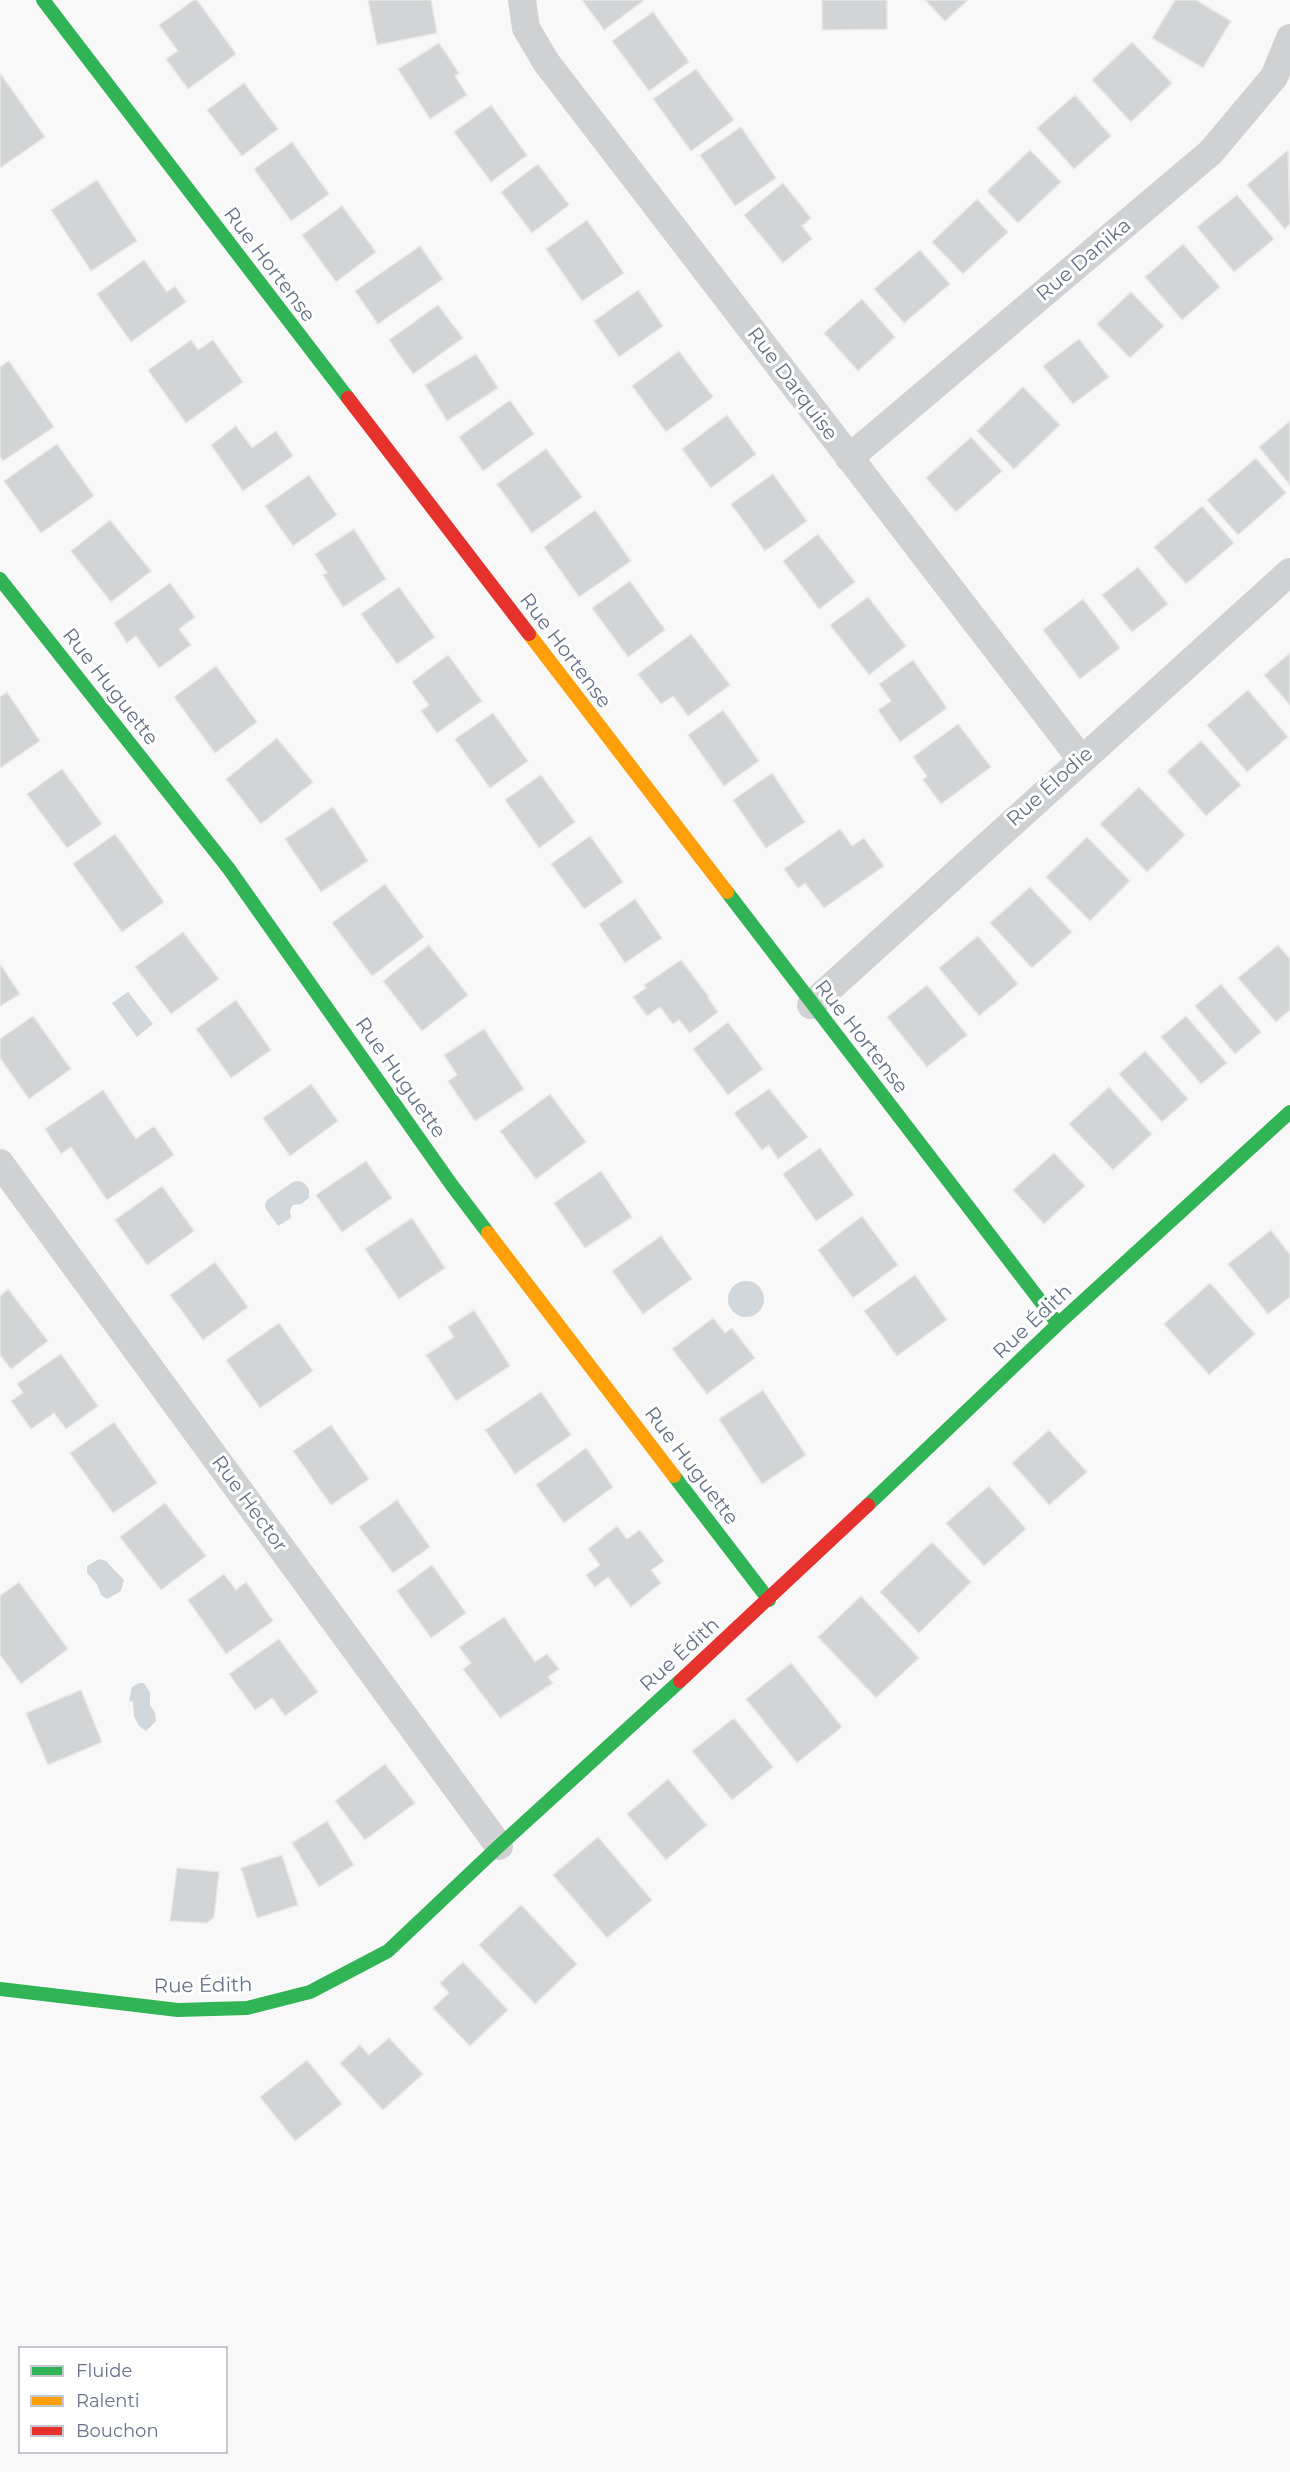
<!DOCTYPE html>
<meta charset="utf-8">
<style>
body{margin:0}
#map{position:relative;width:1290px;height:2472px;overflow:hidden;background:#f8f8f8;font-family:Montserrat,sans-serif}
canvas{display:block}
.legend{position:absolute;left:18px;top:2346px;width:210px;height:108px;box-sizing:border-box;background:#fff;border:2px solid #c3c7cf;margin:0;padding:8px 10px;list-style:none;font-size:18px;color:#687388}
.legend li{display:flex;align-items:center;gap:12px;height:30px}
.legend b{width:30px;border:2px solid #c3c7cf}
</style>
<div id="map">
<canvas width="1290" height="2472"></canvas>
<ul class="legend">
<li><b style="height:8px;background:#30b455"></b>Fluide</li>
<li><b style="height:8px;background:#ff9f0a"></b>Ralenti</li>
<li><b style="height:8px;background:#e5322d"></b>Bouchon</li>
</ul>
</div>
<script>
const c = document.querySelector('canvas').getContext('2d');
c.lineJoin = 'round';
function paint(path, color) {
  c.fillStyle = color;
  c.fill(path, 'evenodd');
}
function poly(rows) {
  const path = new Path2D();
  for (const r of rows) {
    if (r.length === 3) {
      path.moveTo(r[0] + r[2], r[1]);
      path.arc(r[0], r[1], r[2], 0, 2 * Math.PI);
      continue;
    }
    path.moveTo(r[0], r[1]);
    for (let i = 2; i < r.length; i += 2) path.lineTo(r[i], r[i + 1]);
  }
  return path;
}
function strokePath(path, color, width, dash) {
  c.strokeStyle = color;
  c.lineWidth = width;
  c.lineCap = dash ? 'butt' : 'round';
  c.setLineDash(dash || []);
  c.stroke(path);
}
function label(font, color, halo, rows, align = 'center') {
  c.font = font + ' Montserrat,sans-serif';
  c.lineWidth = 6;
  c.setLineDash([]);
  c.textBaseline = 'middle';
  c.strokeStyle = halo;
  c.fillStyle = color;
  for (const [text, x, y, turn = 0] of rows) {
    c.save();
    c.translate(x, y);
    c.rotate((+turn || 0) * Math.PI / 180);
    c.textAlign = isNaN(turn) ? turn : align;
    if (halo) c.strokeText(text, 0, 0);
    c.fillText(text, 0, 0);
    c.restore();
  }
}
paint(poly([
 [128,992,153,1024,137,1037,112,1003],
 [299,1181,304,1183,309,1189,309,1198,301,1204,293,1205,290,1210,291,1218,278,1226,265,1208,265,1204,267,1200,293,1182],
 [746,1299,18],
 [99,1559,106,1561,124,1580,121,1591,107,1599,101,1595,97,1584,87,1573,87,1566],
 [139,1683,144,1683,150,1693,150,1705,155,1713,156,1721,146,1731,139,1726,134,1716,133,1702,129,1701,132,1687]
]), '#d2d7db');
const building = poly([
 [194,0,197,0,236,54,188,89,166,59,178,51,159,25,194,0],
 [368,0,431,0,437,33,377,45,368,0],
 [582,0,642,0,643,1,604,30,582,0],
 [822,0,887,0,887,29,822,30,822,0],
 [925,0,968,0,945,21,925,0],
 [1175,0,1196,0,1231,21,1203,68,1152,38,1175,0],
 [653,12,689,62,649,91,612,41,653,12],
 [1132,42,1172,83,1131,122,1092,80,1132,42],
 [439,43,459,73,455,76,467,95,430,119,398,69,439,43],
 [696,69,734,120,691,151,653,99,696,69],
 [0,73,45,137,0,168,0,73],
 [244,83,278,129,242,156,207,110,244,83],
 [1075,95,1111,136,1074,169,1037,128,1075,95],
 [491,105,527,155,491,182,454,132,491,105],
 [741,127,776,178,735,206,700,155,741,127],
 [292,142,329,194,291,221,254,169,292,142],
 [1030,150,1061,182,1018,223,987,191,1030,150],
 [1288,150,1290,224,1285,229,1247,185,1288,150],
 [538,164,569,205,532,233,501,192,538,164],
 [97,180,137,241,91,271,51,210,97,180],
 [783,183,811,218,802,226,812,239,783,263,744,215,783,183],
 [1237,195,1274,239,1234,272,1197,227,1237,195],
 [977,199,1008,232,963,274,932,242,977,199],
 [342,206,376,252,336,282,302,235,342,206],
 [587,220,624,273,582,301,546,249,587,220],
 [1183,244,1220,287,1182,320,1145,277,1183,244],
 [420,246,443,279,378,324,355,291,420,246],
 [920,250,950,284,904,323,874,289,920,250],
 [144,260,167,292,175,286,186,302,131,342,97,294,144,260],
 [638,290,663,326,619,357,594,321,638,290],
 [1131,292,1164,326,1130,358,1097,324,1131,292],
 [862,299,895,337,858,371,824,333,862,299],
 [438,305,463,338,413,374,389,340,438,305],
 [1079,339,1109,377,1073,404,1043,366,1079,339],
 [191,340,198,350,213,340,243,382,186,423,148,370,191,340],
 [679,351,713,397,666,432,632,386,679,351],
 [476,354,498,388,447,421,425,385,476,354],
 [9,361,54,427,3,461,0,456,0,367,9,361],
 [1023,387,1060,425,1014,469,977,431,1023,387],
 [510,400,534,434,483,471,459,437,510,400],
 [727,415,756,454,711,488,682,449,727,415],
 [1290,421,1290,485,1259,447,1290,421],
 [236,426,252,448,276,431,293,456,243,491,211,445,236,426],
 [971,437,1002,471,956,512,926,478,971,437],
 [57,444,94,496,41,533,4,481,57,444],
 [546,449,582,497,532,533,497,484,546,449],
 [1256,458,1286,493,1238,535,1207,500,1256,458],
 [773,474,807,521,765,551,731,504,773,474],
 [309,475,337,515,293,546,265,506,309,475],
 [1202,506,1234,543,1186,584,1154,547,1202,506],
 [595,510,631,561,579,597,544,547,595,510],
 [110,520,151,571,111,602,71,551,110,520],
 [354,529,386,579,343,607,323,575,327,573,315,554,354,529],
 [818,534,855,582,819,609,783,561,818,534],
 [1138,567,1168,604,1132,632,1102,595,1138,567],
 [630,581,665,630,628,657,592,608,630,581],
 [170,583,195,617,179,629,191,645,159,668,136,636,127,643,114,623,170,583],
 [399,587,435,637,397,664,361,614,399,587],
 [868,597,906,646,869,675,830,625,868,597],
 [1083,599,1120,648,1080,679,1043,630,1083,599],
 [691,634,730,685,688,716,673,696,661,704,638,674,691,634],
 [1290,653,1290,705,1264,675,1290,653],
 [448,655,482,701,437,733,421,711,429,705,412,682,448,655],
 [913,660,947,708,900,742,878,710,891,701,879,684,913,660],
 [216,666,257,722,215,753,174,697,216,666],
 [1248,690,1288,737,1247,772,1207,725,1248,690],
 [7,692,40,741,0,768,0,697,7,692],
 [723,710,759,761,724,786,688,735,723,710],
 [493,713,528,761,490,788,455,739,493,713],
 [958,724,991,767,941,804,923,780,927,776,913,757,958,724],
 [277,738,313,782,261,824,226,779,277,738],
 [1201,741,1241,785,1206,816,1167,771,1201,741],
 [62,769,102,824,67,848,27,794,62,769],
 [772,773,805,822,766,848,733,800,772,773],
 [541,775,575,822,539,848,505,800,541,775],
 [1139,787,1185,835,1147,872,1100,824,1139,787],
 [333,807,368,861,321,892,285,839,333,807],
 [840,829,852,846,864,838,884,866,824,908,805,883,798,888,784,869,840,829],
 [115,834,164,902,122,932,73,864,115,834],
 [590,836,623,882,584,909,551,864,590,836],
 [1087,837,1130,881,1090,921,1046,877,1087,837],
 [385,884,424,937,372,976,332,923,385,884],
 [1030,887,1072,932,1032,968,990,923,1030,887],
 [635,899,662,938,625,963,599,924,635,899],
 [183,932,219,979,171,1014,135,967,183,932],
 [978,936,1018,984,979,1016,939,968,978,936],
 [429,945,468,995,422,1031,383,981,429,945],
 [1278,945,1290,959,1290,1010,1276,1022,1238,978,1278,945],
 [681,960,709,997,708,998,718,1012,690,1033,679,1020,673,1024,660,1007,647,1016,633,997,646,988,644,985,681,960],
 [0,964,20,994,0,1006,0,964],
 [1221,984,1261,1032,1235,1054,1195,1006,1221,984],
 [927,985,967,1035,927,1067,887,1017,927,985],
 [236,1000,271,1050,231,1078,196,1029,236,1000],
 [33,1016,71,1069,29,1099,0,1058,0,1039,33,1016],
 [1186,1016,1227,1063,1201,1084,1161,1037,1186,1016],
 [728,1022,763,1069,728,1095,693,1049,728,1022],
 [484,1029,524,1089,475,1121,448,1081,457,1075,444,1055,484,1029],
 [1145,1051,1188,1099,1162,1122,1119,1074,1145,1051],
 [311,1084,338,1121,290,1156,263,1118,311,1084],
 [1109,1087,1152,1134,1113,1170,1069,1124,1109,1087],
 [769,1089,808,1137,778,1159,769,1145,762,1150,734,1113,769,1089],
 [103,1090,136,1139,154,1126,174,1155,107,1200,71,1147,61,1154,45,1129,103,1090],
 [550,1094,586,1142,536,1179,500,1131,550,1094],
 [820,1148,854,1195,816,1221,783,1174,820,1148],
 [1054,1153,1085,1186,1044,1224,1013,1190,1054,1153],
 [366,1161,392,1198,342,1232,316,1195,366,1161],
 [601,1171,632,1217,585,1248,554,1203,601,1171],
 [162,1186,194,1231,147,1265,115,1220,162,1186],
 [862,1216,898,1265,853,1298,818,1250,862,1216],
 [412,1218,445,1268,399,1299,365,1249,412,1218],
 [1271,1230,1290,1255,1290,1297,1268,1314,1228,1264,1271,1230],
 [661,1236,692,1279,643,1314,612,1271,661,1236],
 [215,1262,248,1307,203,1340,170,1295,215,1262],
 [915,1275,947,1320,897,1356,864,1311,915,1275],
 [1210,1283,1255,1334,1209,1375,1164,1324,1210,1283],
 [8,1289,48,1341,11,1369,0,1355,0,1296,8,1289],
 [474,1310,510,1366,456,1401,426,1355,454,1337,448,1327,474,1310],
 [713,1318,725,1333,732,1328,755,1358,707,1394,672,1349,713,1318],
 [279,1323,313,1371,260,1408,226,1360,279,1323],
 [61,1354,98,1406,66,1429,54,1413,31,1429,11,1401,23,1393,17,1384,61,1354],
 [763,1390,806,1455,762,1484,719,1419,763,1390],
 [541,1392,571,1435,515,1474,485,1430,541,1392],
 [114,1422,157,1483,113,1513,70,1453,114,1422],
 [331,1425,369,1479,331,1505,293,1451,331,1425],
 [1049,1430,1087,1472,1049,1505,1012,1463,1049,1430],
 [586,1448,613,1487,564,1523,536,1485,586,1448],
 [989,1486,1026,1529,984,1566,946,1523,989,1486],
 [397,1500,430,1547,393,1573,359,1527,397,1500],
 [165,1503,206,1556,161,1590,120,1537,165,1503],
 [617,1526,627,1539,640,1530,664,1561,651,1570,661,1583,631,1607,608,1577,595,1587,586,1575,600,1565,588,1549,617,1526],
 [932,1542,971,1582,919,1633,880,1592,932,1542],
 [432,1565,466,1613,431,1638,397,1591,432,1565],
 [224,1574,236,1590,246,1582,273,1621,226,1654,188,1600,224,1574],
 [19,1582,68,1649,21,1684,0,1655,0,1596,19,1582],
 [861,1596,919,1658,876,1698,818,1637,861,1596],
 [504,1617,535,1662,547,1654,559,1669,548,1677,553,1683,500,1718,463,1669,471,1663,459,1647,504,1617],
 [279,1639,318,1692,285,1716,272,1698,255,1710,229,1674,279,1639],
 [791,1663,842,1727,797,1763,746,1699,791,1663],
 [81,1690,102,1742,48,1765,26,1713,81,1690],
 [734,1718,773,1767,732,1800,692,1751,734,1718],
 [385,1764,415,1803,365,1840,335,1801,385,1764],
 [668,1779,707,1825,666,1860,627,1814,668,1779],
 [327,1821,354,1865,319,1887,292,1843,327,1821],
 [598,1837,652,1900,607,1938,553,1875,598,1837],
 [282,1855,298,1905,257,1918,241,1868,282,1855],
 [177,1868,219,1872,214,1917,207,1923,170,1921,177,1868],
 [521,1905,577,1964,535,2004,479,1945,521,1905],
 [463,1962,508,2010,470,2046,433,2008,449,1993,440,1983,463,1962],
 [389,2038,423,2074,383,2110,340,2063,360,2045,369,2055,389,2038],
 [307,2060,342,2104,295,2141,260,2097,307,2060]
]);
paint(building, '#d3d4d5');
strokePath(building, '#e8e8e8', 1.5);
strokePath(poly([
 [522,0,526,28,546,62,1081,759],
 [849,458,1211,152,1274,77,1290,38],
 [811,1005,1290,572],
 [0,1163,499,1846]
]), '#d0d1d3', 28);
strokePath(poly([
 [43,0,348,398],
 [0,579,229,869,451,1184,488,1233],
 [727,892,1058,1324],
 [674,1476,769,1600],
 [868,1505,1058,1324,1290,1112],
 [0,1989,178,2010,247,2008,310,1992,388,1951,499,1846,680,1681]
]), '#30b455', 14);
strokePath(poly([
 [529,634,727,892],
 [488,1233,674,1476]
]), '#ff9f0a', 14);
strokePath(poly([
 [348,398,529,634],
 [680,1681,868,1505]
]), '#e5322d', 14);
label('20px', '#687388', '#fff', [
 ["Rue Danika",1084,260,-40],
 ["Rue Hortense",269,265,53],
 ["Rue Darquise",792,384,53],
 ["Rue Hortense",565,651,53],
 ["Rue Huguette",110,687,52],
 ["Rue Élodie",1050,787,-42],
 ["Rue Hortense",861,1037,52],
 ["Rue Huguette",400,1078,55],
 ["Rue Édith",1033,1322,-43],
 ["Rue Huguette",691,1466,53],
 ["Rue Hector",249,1504,54],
 ["Rue Édith",680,1655,-42],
 ["Rue Édith",203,1986,-1]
]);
</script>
